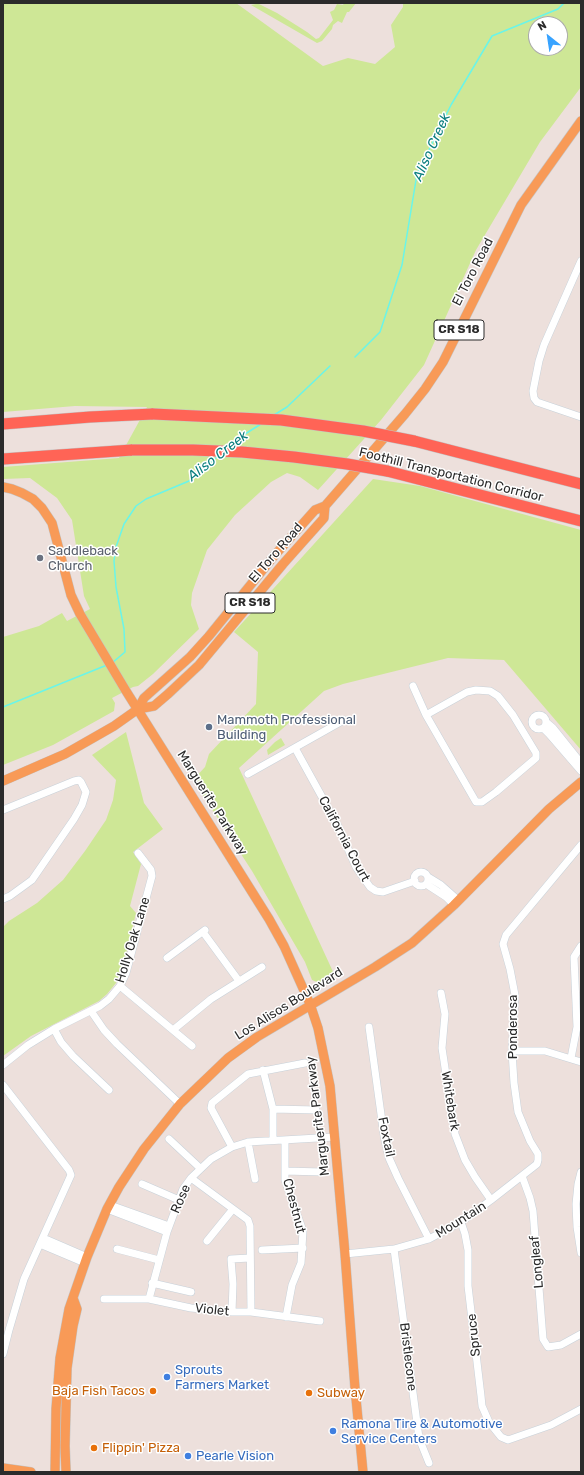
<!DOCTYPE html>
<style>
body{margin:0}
#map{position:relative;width:584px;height:1475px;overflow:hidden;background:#ede0dc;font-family:Rubik,sans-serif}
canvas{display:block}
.frame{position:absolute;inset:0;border:4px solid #2b2b2b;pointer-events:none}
.north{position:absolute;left:528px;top:16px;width:40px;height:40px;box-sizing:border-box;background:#fff;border:1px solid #aaa;border-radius:50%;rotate:330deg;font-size:11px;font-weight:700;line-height:16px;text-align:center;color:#2b2b2b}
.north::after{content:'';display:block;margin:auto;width:14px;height:18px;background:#38a3ff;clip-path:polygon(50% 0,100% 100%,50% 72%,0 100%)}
</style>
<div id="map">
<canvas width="584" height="1475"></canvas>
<div class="frame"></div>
<div class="north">N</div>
</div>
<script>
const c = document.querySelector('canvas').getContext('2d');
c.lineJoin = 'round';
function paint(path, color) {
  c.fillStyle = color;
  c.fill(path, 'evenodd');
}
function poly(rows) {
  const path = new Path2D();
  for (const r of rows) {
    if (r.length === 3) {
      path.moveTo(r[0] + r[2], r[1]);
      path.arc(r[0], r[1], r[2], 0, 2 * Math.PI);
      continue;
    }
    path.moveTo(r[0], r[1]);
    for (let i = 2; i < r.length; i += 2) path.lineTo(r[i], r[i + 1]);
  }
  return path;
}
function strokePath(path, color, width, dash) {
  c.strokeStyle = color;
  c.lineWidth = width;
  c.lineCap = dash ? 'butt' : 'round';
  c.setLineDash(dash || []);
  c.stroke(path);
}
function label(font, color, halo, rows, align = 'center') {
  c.font = font + ' Rubik,sans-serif';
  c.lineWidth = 3;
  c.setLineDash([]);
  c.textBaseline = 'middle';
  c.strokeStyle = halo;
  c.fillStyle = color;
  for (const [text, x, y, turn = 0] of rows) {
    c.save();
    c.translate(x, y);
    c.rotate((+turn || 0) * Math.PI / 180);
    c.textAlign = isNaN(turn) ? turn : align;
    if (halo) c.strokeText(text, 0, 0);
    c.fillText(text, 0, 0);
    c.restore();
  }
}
paint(poly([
 [3,3,236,3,323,66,348,58,375,64,395,47,391,25,403,7,403,3,581,3,581,87,540,142,476,250,424,365,381,420,318,490,300,477,287,473,271,482,235,515,207,550,192,593,191,605,199,629,153,674,138,686,133,687,112,698,115,703,114,711,53,745,3,765,3,637,39,626,62,613,67,621,90,609,84,596,72,520,57,498,30,478,3,479,3,467,119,458,147,407,75,406,3,412],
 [536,24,560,24,560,48,536,48],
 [344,3,356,3,349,12,347,12,342,23,338,21,333,25,332,29,322,41,317,43,251,5,256,4,259,4,277,13,307,32,316,39,319,38,333,20,330,12,334,10,337,4,343,5],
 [373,479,420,486,581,530,581,750,504,660,448,658,343,684,324,691,239,768,335,976,322,984,312,980,305,962,252,871,193,780,205,767,209,754,256,704,258,652,234,632],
 [126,732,144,803,163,829,133,852,141,864,130,906,136,913,123,966,116,983,107,994,99,1001,31,1036,3,1056,3,927,9,921,37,903,63,880,85,851,106,820,113,800,116,780,92,755],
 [281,738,285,745,268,755,267,750,275,742]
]), '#cee796');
strokePath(poly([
 [355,357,380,332,402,265,417,174,451,105,492,36,558,9,564,3],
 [274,415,287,407,330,366],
 [230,446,245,434,261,424],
 [112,663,125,652,124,629,116,587,114,561,116,547,124,524,136,506,146,499,189,481,218,456],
 [3,707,107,665]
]), '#6af5e9', 1.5);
const minor = poly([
 [581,261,544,345,539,361,533,391,534,398,537,402,581,417],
 [413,686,426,715,476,802,482,802,496,792,536,758,536,753,513,715,498,696,490,691,476,690,467,692,426,715],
 [539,722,7],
 [546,722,553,728,581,763],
 [543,728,549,734,581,771],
 [295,748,338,826,356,867,370,887,376,891,383,892,415,881],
 [248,774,344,720],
 [3,810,74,781,79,780,81,782,86,792,82,805,74,819,32,880,10,896,3,899],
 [421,879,7],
 [428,877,441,885,458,900],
 [426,884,446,897,454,905],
 [203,932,239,981],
 [167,958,205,930],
 [120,986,192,1046],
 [441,993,445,1014,442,1048,455,1134,465,1160,475,1177,491,1200],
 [91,1011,104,1030,117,1044,180,1104],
 [369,1027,384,1136,389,1158,398,1178,429,1239],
 [54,1029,61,1042,73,1056,109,1090],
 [173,1030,211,999,262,967],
 [512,1051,545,1051,581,1062],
 [571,1058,577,1027,574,957,581,946],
 [3,1065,28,1045,54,1029,100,1006,109,999,120,986,126,973,152,876,151,870,138,853],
 [263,1070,273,1109,273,1140],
 [3,1085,69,1170,71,1175,24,1279,9,1330,3,1354],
 [273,1109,316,1110],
 [169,1139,200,1168],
 [285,1140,285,1180,303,1231,301,1263,292,1285,286,1317],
 [248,1142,255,1179],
 [232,1147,211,1108,212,1103,248,1074,305,1063],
 [285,1171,322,1172],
 [581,1172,578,1184,576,1204,577,1227,581,1253],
 [522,1176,530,1198,533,1211,543,1339,548,1347,561,1345,581,1334],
 [191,1178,248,1220,250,1226,251,1312],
 [142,1184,179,1200],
 [110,1205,169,1226],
 [107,1209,167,1232],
 [461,1222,465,1234,468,1250,468,1286,481,1396,482,1406,489,1422,501,1437,508,1440,551,1425,581,1409],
 [43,1238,87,1257],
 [207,1241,233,1209],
 [40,1244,85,1263],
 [117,1249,159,1260],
 [394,1249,419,1438,429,1463],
 [262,1250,303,1248],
 [345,1254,394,1249,429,1239,461,1222,491,1200,537,1164,538,1160,538,1154,530,1141,518,1112,514,1083,512,1051,515,995,510,969,503,944,506,935,581,845],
 [152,1283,191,1292],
 [104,1299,149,1299,191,1308,232,1312,251,1312,320,1321],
 [149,1299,167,1232,183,1189,191,1178,211,1159,232,1147,248,1142,335,1137],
 [232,1312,233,1284,231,1259,250,1258]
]);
const major = poly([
 [3,487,12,489,22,493,33,499,42,508,52,523,71,595,80,614,126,691,269,919,284,946,310,1004,318,1028,330,1086,345,1254,355,1388,363,1472],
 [138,709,144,698,190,657,209,636,274,556,315,510,325,506,405,414,425,389,443,362,521,205,581,121],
 [3,781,65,754,114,726,138,709,154,706,168,694,199,665,283,564,324,518,325,506],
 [3,1468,31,1472],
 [55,1472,56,1409,60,1358,69,1309,87,1257,107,1209,119,1187,144,1149,180,1104,228,1058,257,1037,375,967,412,943,454,905,549,809,581,782],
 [66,1472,65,1446,67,1368,73,1326,77,1309,73,1298]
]);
const highway = poly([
 [3,424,90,417,153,414],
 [414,441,581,484],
 [3,459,132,450],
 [387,471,581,521]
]);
strokePath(minor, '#c7d1d9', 8);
strokePath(major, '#c4c4c4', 10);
strokePath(highway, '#c4c4c4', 12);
strokePath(minor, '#fff', 7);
strokePath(major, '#f89a57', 9);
strokePath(highway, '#ff6456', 11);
const highwayBridge = poly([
 [153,414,281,420,363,431,414,441],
 [132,450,193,450,242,452,294,457,347,464,387,471]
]);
strokePath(highwayBridge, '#c4c4c4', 12, []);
strokePath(highwayBridge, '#ff6456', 11);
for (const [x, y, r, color] of [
 [40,558,4,"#6b7280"],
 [209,727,4,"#5c6f8a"],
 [167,1377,4,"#3f7fe0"],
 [153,1391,4,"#e8710a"],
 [309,1393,4,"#e8710a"],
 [333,1431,4,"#3f7fe0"],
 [94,1448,4,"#e8710a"],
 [188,1456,4,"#3f7fe0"]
]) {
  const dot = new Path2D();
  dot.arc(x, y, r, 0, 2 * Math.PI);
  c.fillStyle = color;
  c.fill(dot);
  strokePath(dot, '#fff', 1.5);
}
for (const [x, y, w] of [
 [459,330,50],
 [250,603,50]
]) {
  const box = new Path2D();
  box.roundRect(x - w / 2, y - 10, w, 20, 3);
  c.fillStyle = '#fff';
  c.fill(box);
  strokePath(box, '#2b2b2b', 1);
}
label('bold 12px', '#2b2b2b', null, [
 ["CR S18",459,330],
 ["CR S18",250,603]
]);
label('13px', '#2b2b2b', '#fff', [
 ["El Toro Road",473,272,-63],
 ["Foothill Transportation Corridor",451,475,14],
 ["El Toro Road",276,553,-49],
 ["Marguerite Parkway",212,803,58],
 ["California Court",344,839,62],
 ["Holly Oak Lane",133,940,-73],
 ["Los Alisos Boulevard",289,1004,-32],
 ["Ponderosa",513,1027,-90],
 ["Whitebark",450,1101,81],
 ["Marguerite Parkway",318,1116,-97],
 ["Foxtail",386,1137,78],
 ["Rose",181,1199,-66],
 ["Chestnut",294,1206,75],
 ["Mountain",461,1220,-32],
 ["Longleaf",537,1262,-95],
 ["Violet",212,1310,6],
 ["Spruce",474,1335,-96],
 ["Bristlecone",408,1357,83]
]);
label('13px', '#5b616d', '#fff', [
 ["Saddleback",48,551],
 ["Church",48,566]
], 'left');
label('13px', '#4e5e75', '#fff', [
 ["Mammoth Professional",217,720],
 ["Building",217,735]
], 'left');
label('13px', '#366cbe', '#fff', [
 ["Sprouts",175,1370],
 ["Farmers Market",175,1385],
 ["Ramona Tire & Automotive",341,1424],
 ["Service Centers",341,1439],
 ["Pearle Vision",196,1456]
], 'left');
label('13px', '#c56008', '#fff', [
 ["Baja Fish Tacos",145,1391,"right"],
 ["Subway",317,1393],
 ["Flippin' Pizza",102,1448]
], 'left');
label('italic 14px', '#0a7e7e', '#fff', [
 ["Aliso Creek",432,147,-66],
 ["Aliso Creek",218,456,-38]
]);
</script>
